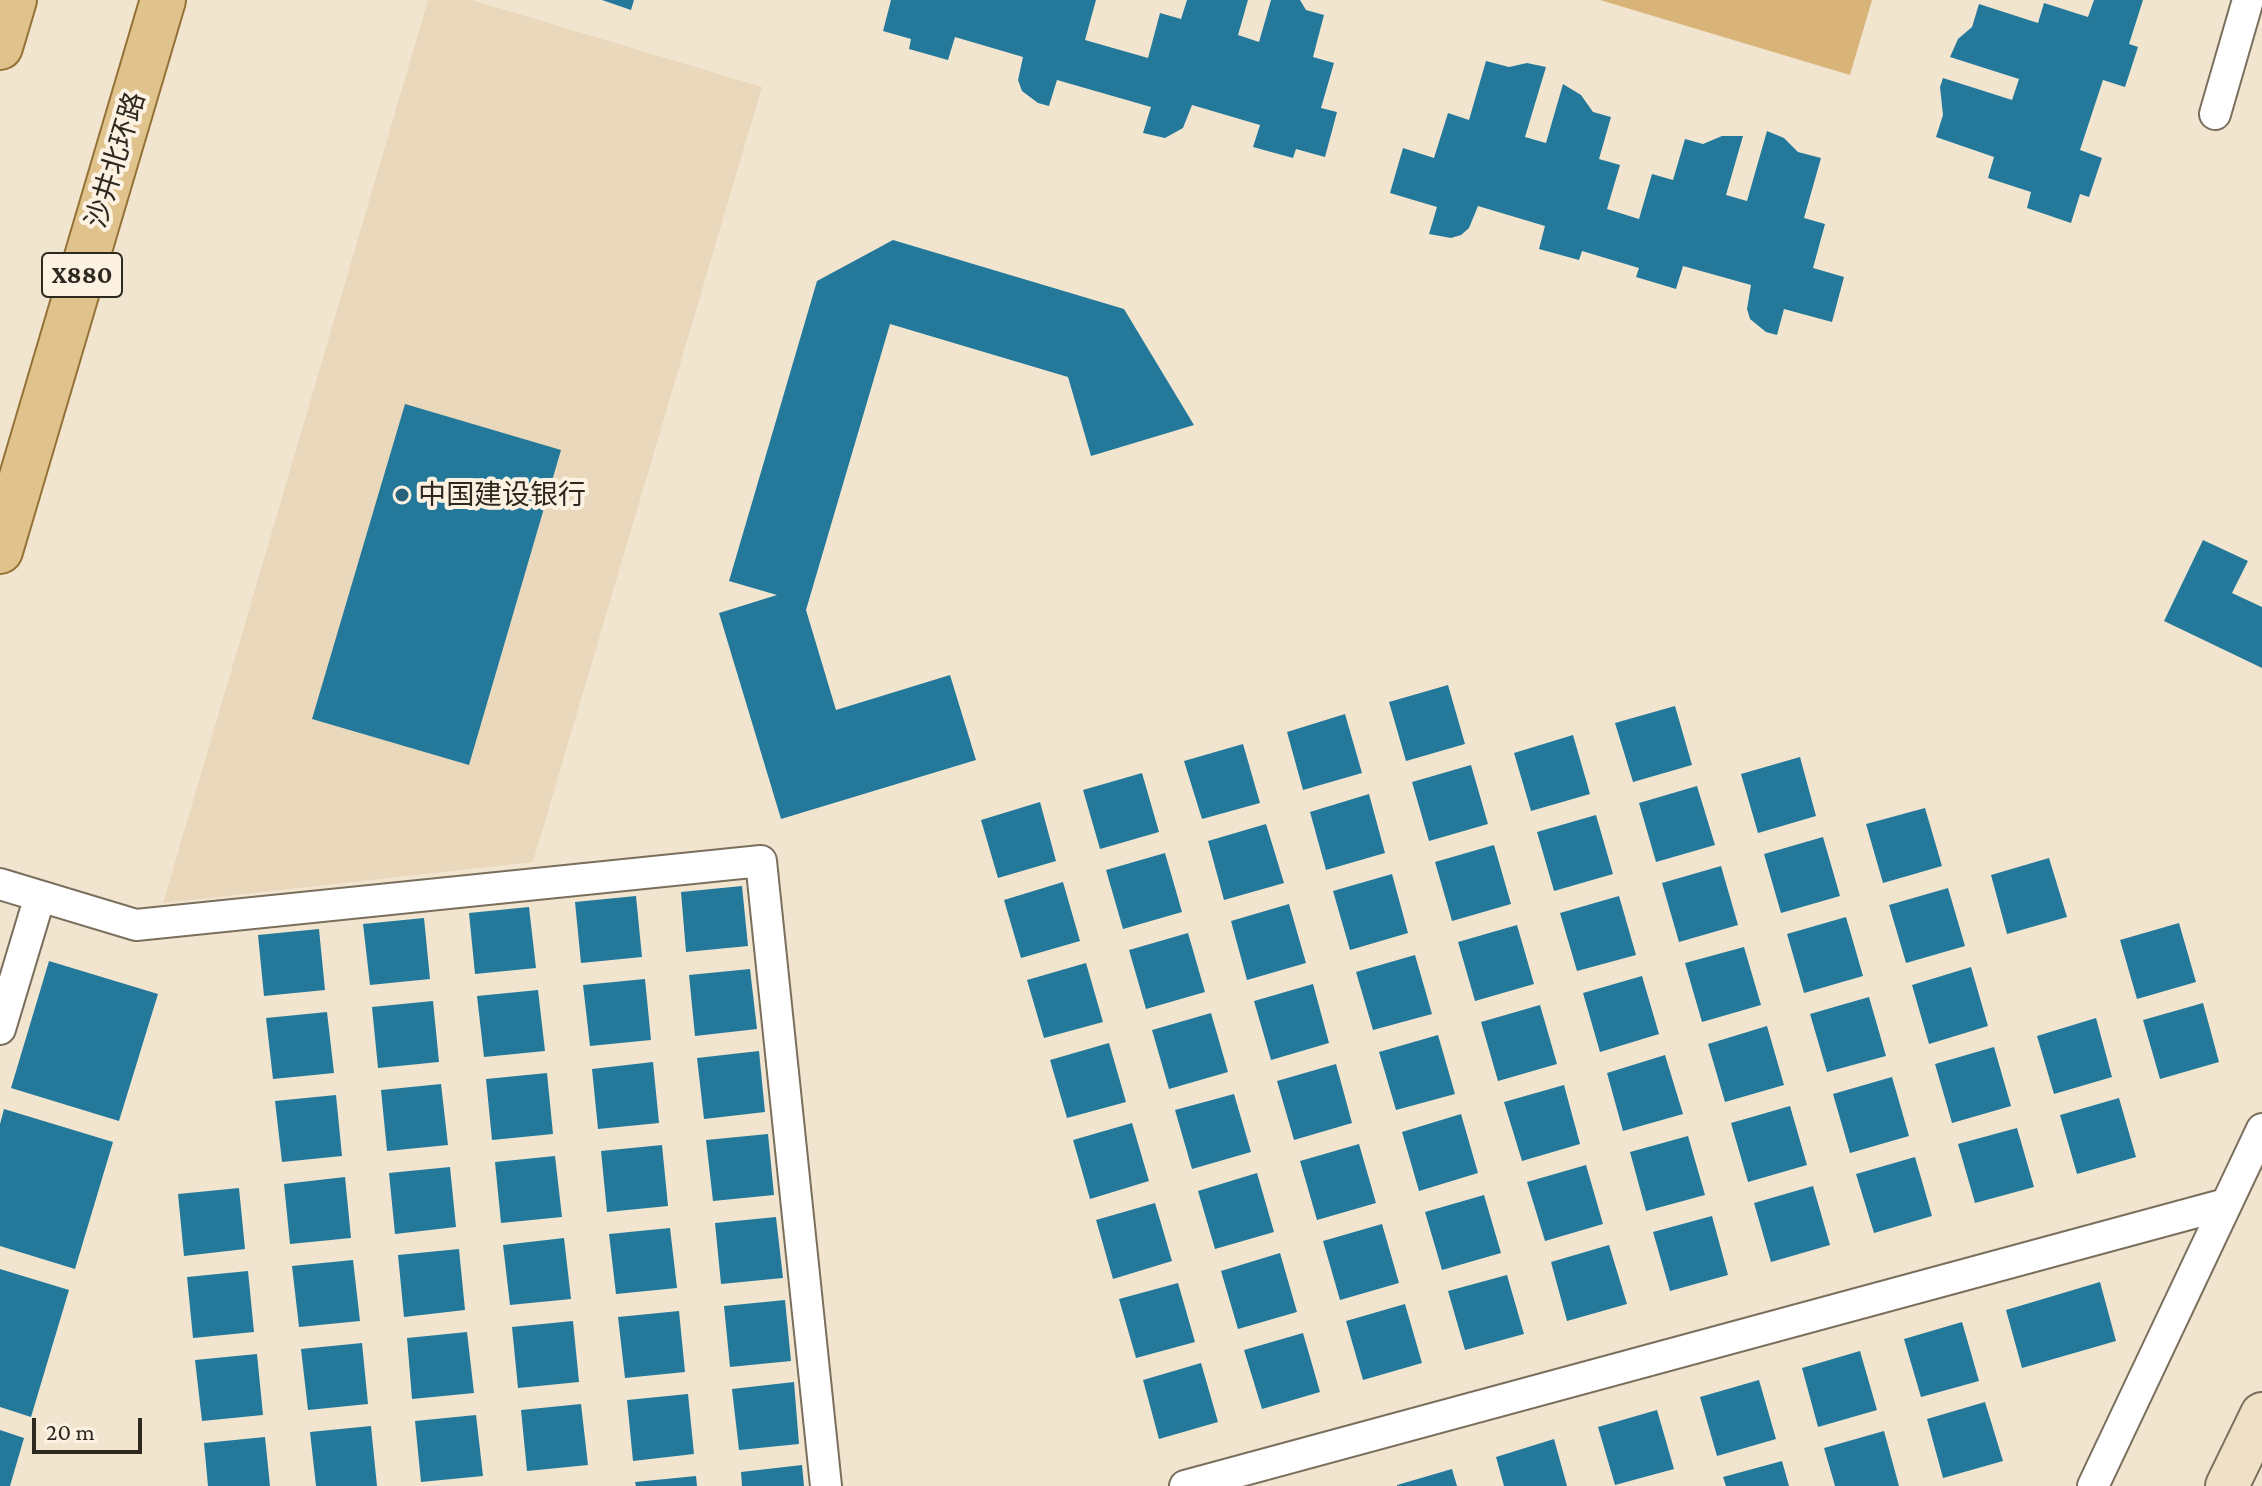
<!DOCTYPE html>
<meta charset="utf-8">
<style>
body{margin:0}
#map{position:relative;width:2262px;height:1486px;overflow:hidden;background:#f2e5d0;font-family:"Crimson Pro",serif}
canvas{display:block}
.scale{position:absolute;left:32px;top:1418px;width:110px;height:36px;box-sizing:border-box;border:4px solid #2d2820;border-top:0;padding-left:10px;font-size:24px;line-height:28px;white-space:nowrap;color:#2d2820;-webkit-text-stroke:6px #fdf2e2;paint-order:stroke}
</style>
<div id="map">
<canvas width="2262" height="1486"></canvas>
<div class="scale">20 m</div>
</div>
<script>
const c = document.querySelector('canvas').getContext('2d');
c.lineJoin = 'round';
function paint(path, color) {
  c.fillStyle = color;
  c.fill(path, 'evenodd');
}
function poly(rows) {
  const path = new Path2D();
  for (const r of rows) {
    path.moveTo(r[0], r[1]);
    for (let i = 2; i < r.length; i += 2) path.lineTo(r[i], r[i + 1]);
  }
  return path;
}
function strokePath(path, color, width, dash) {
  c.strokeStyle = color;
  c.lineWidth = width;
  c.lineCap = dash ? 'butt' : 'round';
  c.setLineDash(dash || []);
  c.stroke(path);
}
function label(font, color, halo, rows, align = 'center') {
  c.font = font + ' "Crimson Pro","Noto Sans SC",serif';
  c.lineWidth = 8;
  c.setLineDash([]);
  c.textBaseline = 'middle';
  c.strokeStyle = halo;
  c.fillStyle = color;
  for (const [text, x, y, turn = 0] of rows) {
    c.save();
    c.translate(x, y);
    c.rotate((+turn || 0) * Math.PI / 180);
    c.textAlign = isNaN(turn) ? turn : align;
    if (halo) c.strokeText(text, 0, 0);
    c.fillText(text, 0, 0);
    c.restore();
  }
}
paint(poly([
 [428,0,472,0,762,87,533,862,163,903]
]), '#ead8bd');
paint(poly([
 [1600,0,1872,0,1850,75]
]), '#d8b479');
paint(poly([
 [602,0,634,0,631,10],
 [891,0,1096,0,1085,40,1148,58,1160,13,1181,19,1187,0,1248,0,1238,35,1259,42,1271,0,1300,0,1306,10,1324,15,1313,57,1334,63,1321,108,1337,112,1325,157,1296,149,1293,158,1253,147,1260,125,1192,105,1183,128,1165,138,1143,133,1151,107,1057,80,1049,106,1038,103,1022,91,1018,80,1023,57,955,37,948,60,909,49,911,39,883,31],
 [2094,0,2143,0,2129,44,2138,47,2125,87,2103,80,2080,150,2102,158,2089,197,2080,194,2071,223,2027,208,2031,192,1988,178,1994,157,1936,137,1943,115,1940,87,1943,78,2012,100,2019,79,1950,57,1958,39,1972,27,1979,4,2038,23,2044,3,2088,17],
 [1486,61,1509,67,1527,63,1546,67,1525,137,1546,143,1563,84,1581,95,1593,112,1611,117,1599,159,1620,165,1607,209,1639,219,1652,174,1673,180,1685,139,1703,144,1722,136,1743,136,1726,195,1747,201,1767,131,1784,138,1798,152,1821,158,1804,218,1825,224,1813,268,1844,277,1832,322,1784,309,1777,335,1766,332,1750,319,1747,309,1751,285,1683,266,1676,289,1636,277,1639,268,1582,251,1579,260,1539,249,1545,226,1478,206,1469,228,1461,235,1451,238,1429,234,1437,207,1390,193,1403,148,1434,158,1448,113,1469,120],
 [893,240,1124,309,1194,425,1091,456,1068,377,890,324,806,610,836,710,950,675,976,760,781,819,719,613,777,595,729,581,817,281],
 [405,404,561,450,469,765,312,719],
 [2203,540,2248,561,2232,593,2262,607,2262,668,2164,621],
 [1448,685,1465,744,1406,761,1389,702],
 [1675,706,1692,765,1633,782,1615,723],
 [1345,714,1362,773,1303,790,1287,732],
 [1573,735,1590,794,1531,811,1514,753],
 [1243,744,1260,803,1202,819,1184,761],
 [1800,757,1816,816,1758,833,1741,774],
 [1471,765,1488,824,1429,841,1412,782],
 [1142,773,1159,832,1100,849,1083,790],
 [1697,786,1715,845,1656,862,1639,803],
 [1369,794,1385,853,1326,870,1310,812],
 [1040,802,1056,861,998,878,981,820],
 [1925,808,1942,866,1883,883,1866,824],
 [1596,815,1613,874,1554,891,1537,832],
 [1266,824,1284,883,1224,900,1208,841],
 [1823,837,1840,896,1781,913,1764,854],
 [1494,845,1511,904,1452,921,1435,862],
 [1165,853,1182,912,1123,929,1106,870],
 [2049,858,2067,917,2007,934,1991,875],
 [1721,866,1738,925,1679,942,1662,883],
 [1392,874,1408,933,1350,950,1333,891],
 [1063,882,1080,941,1021,958,1004,900],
 [742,886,748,946,686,952,681,892],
 [1948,888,1965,946,1906,963,1889,905],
 [636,896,642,957,581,963,575,902],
 [1619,896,1636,955,1577,971,1560,913],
 [1289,904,1306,963,1247,980,1231,921],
 [529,907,536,968,475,974,469,913],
 [1846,917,1863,976,1804,993,1787,934],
 [424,918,430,979,370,985,363,924],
 [2179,923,2196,982,2137,999,2120,940],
 [1517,925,1534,984,1475,1001,1458,942],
 [319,929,325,990,264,996,258,935],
 [1188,933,1205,992,1146,1009,1129,950],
 [1744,947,1761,1005,1702,1022,1685,963],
 [1415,955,1432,1014,1373,1030,1356,972],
 [49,961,158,994,119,1121,11,1088],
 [1086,963,1103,1022,1044,1038,1027,980],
 [1971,967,1988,1026,1929,1044,1912,985],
 [750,969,757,1029,695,1036,689,975],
 [1642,976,1659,1034,1600,1052,1583,993],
 [645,979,651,1040,590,1046,583,985],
 [1313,984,1329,1043,1271,1060,1254,1001],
 [538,990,545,1051,484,1057,477,996],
 [1869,997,1886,1056,1827,1072,1810,1014],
 [433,1001,439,1062,378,1068,372,1007],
 [2203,1003,2219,1062,2160,1079,2143,1020],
 [1540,1005,1557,1064,1498,1081,1481,1022],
 [327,1012,334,1073,273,1079,266,1018],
 [1211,1013,1228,1072,1169,1089,1152,1030],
 [2096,1018,2112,1077,2054,1094,2037,1036],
 [1767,1026,1784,1085,1725,1102,1708,1044],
 [1438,1035,1455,1094,1396,1110,1379,1052],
 [1109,1043,1126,1102,1067,1118,1050,1060],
 [1994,1047,2011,1106,1952,1123,1935,1064],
 [759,1051,765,1112,704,1119,697,1058],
 [1665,1055,1683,1114,1623,1131,1607,1073],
 [653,1062,659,1123,598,1129,592,1069],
 [1336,1064,1352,1123,1294,1140,1277,1081],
 [547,1073,553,1134,492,1140,486,1079],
 [1892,1077,1909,1136,1850,1153,1833,1094],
 [441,1084,448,1145,387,1151,381,1090],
 [1564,1085,1580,1144,1522,1161,1504,1102],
 [1234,1094,1251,1152,1192,1169,1175,1110],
 [336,1095,342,1156,282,1162,275,1101],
 [2119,1098,2136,1157,2077,1174,2060,1115],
 [1790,1106,1807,1165,1748,1182,1731,1123],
 [4,1109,113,1142,75,1269,0,1246,0,1124],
 [1461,1114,1478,1173,1419,1191,1402,1132],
 [1132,1123,1149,1181,1090,1199,1073,1140],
 [2017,1128,2034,1187,1975,1203,1958,1144],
 [768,1134,774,1195,713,1201,706,1140],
 [1688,1136,1705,1195,1646,1211,1630,1152],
 [1359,1144,1376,1203,1317,1220,1300,1161],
 [662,1145,668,1206,607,1212,601,1151],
 [555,1156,562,1217,501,1223,495,1162],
 [1915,1157,1932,1216,1874,1233,1856,1174],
 [1586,1165,1603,1224,1545,1241,1527,1182],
 [450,1167,456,1227,395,1234,389,1173],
 [1257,1173,1274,1232,1215,1249,1198,1191],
 [345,1177,351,1238,290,1244,284,1184],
 [1813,1186,1830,1245,1771,1262,1754,1203],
 [239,1188,245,1249,184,1256,178,1194],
 [1484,1195,1501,1253,1442,1270,1425,1212],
 [1155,1203,1172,1261,1113,1279,1096,1220],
 [1712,1216,1728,1275,1670,1291,1653,1232],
 [776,1217,783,1278,721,1284,715,1223],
 [1382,1224,1399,1283,1340,1300,1323,1241],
 [670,1228,677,1288,616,1294,609,1234],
 [564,1238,571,1299,510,1305,503,1245],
 [1609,1245,1627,1304,1567,1321,1551,1262],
 [459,1249,465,1310,404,1317,398,1255],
 [1280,1253,1297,1312,1238,1329,1221,1271],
 [353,1260,360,1321,299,1327,292,1266],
 [0,1269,69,1290,31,1417,0,1407],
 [248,1271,254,1332,193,1338,187,1277],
 [1507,1275,1524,1334,1465,1350,1448,1291],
 [2100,1282,2116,1341,2022,1368,2006,1310],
 [1178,1283,1195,1342,1136,1358,1119,1299],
 [785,1300,791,1361,730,1367,724,1306],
 [1405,1304,1422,1363,1363,1380,1346,1321],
 [679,1311,685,1372,625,1378,618,1317],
 [573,1321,579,1382,518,1388,512,1327],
 [1962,1322,1979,1381,1921,1397,1904,1339],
 [467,1332,474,1393,412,1399,407,1338],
 [1303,1333,1320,1392,1262,1409,1244,1350],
 [362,1343,368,1404,308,1410,301,1349],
 [1860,1351,1877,1410,1818,1427,1802,1368],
 [257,1354,263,1415,202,1421,195,1360],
 [1201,1363,1218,1422,1159,1439,1143,1380],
 [1759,1380,1776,1439,1717,1456,1700,1397],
 [794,1382,799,1444,739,1450,732,1389],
 [688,1394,694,1454,633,1461,627,1400],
 [1985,1402,2003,1461,1943,1478,1927,1419],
 [581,1404,588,1465,527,1471,521,1410],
 [1657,1410,1674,1469,1615,1485,1598,1427],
 [476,1415,483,1476,421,1482,415,1421],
 [371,1426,377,1486,316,1486,310,1432],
 [0,1430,24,1438,10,1486,0,1486],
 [1884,1431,1899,1486,1835,1486,1824,1448],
 [265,1437,270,1486,208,1486,204,1443],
 [1554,1439,1567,1486,1504,1486,1496,1457],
 [1782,1461,1789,1486,1726,1486,1723,1477],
 [802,1465,804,1486,742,1486,741,1472],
 [1452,1469,1457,1486,1397,1486,1397,1485],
 [696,1476,697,1486,636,1486,635,1482]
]), '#24799b');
const minor = poly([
 [2215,114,2248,0],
 [0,884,136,925,761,861,826,1486],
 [0,1029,40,896],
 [1185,1486,2226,1204],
 [2093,1486,2262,1129]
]);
const secondary = poly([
 [2227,1486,2262,1414]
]);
const primary = poly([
 [0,47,14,0],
 [0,551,163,0]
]);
strokePath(minor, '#7a6f5c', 34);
strokePath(secondary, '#7a6f5c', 46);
strokePath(primary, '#947135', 48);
strokePath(minor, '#fff', 30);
strokePath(secondary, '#efe0c6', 42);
strokePath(primary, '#e0c28d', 44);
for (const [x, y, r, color] of [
 [402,495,8,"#29627c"]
]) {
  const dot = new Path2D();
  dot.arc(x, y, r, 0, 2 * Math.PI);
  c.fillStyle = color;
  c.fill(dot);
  strokePath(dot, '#fdf2e2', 3);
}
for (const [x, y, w] of [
 [82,275,80]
]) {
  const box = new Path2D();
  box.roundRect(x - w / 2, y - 22, w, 44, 6);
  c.fillStyle = '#fdf2e2';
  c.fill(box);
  strokePath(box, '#2d2820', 2);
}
label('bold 26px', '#2d2820', null, [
 ["X880",82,275]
]);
label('28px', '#2d2820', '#fdf2e2', [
 ["沙井北环路",116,160,-73]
]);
label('28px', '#2d2820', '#fdf2e2', [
 ["中国建设银行",418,495]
], 'left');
</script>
